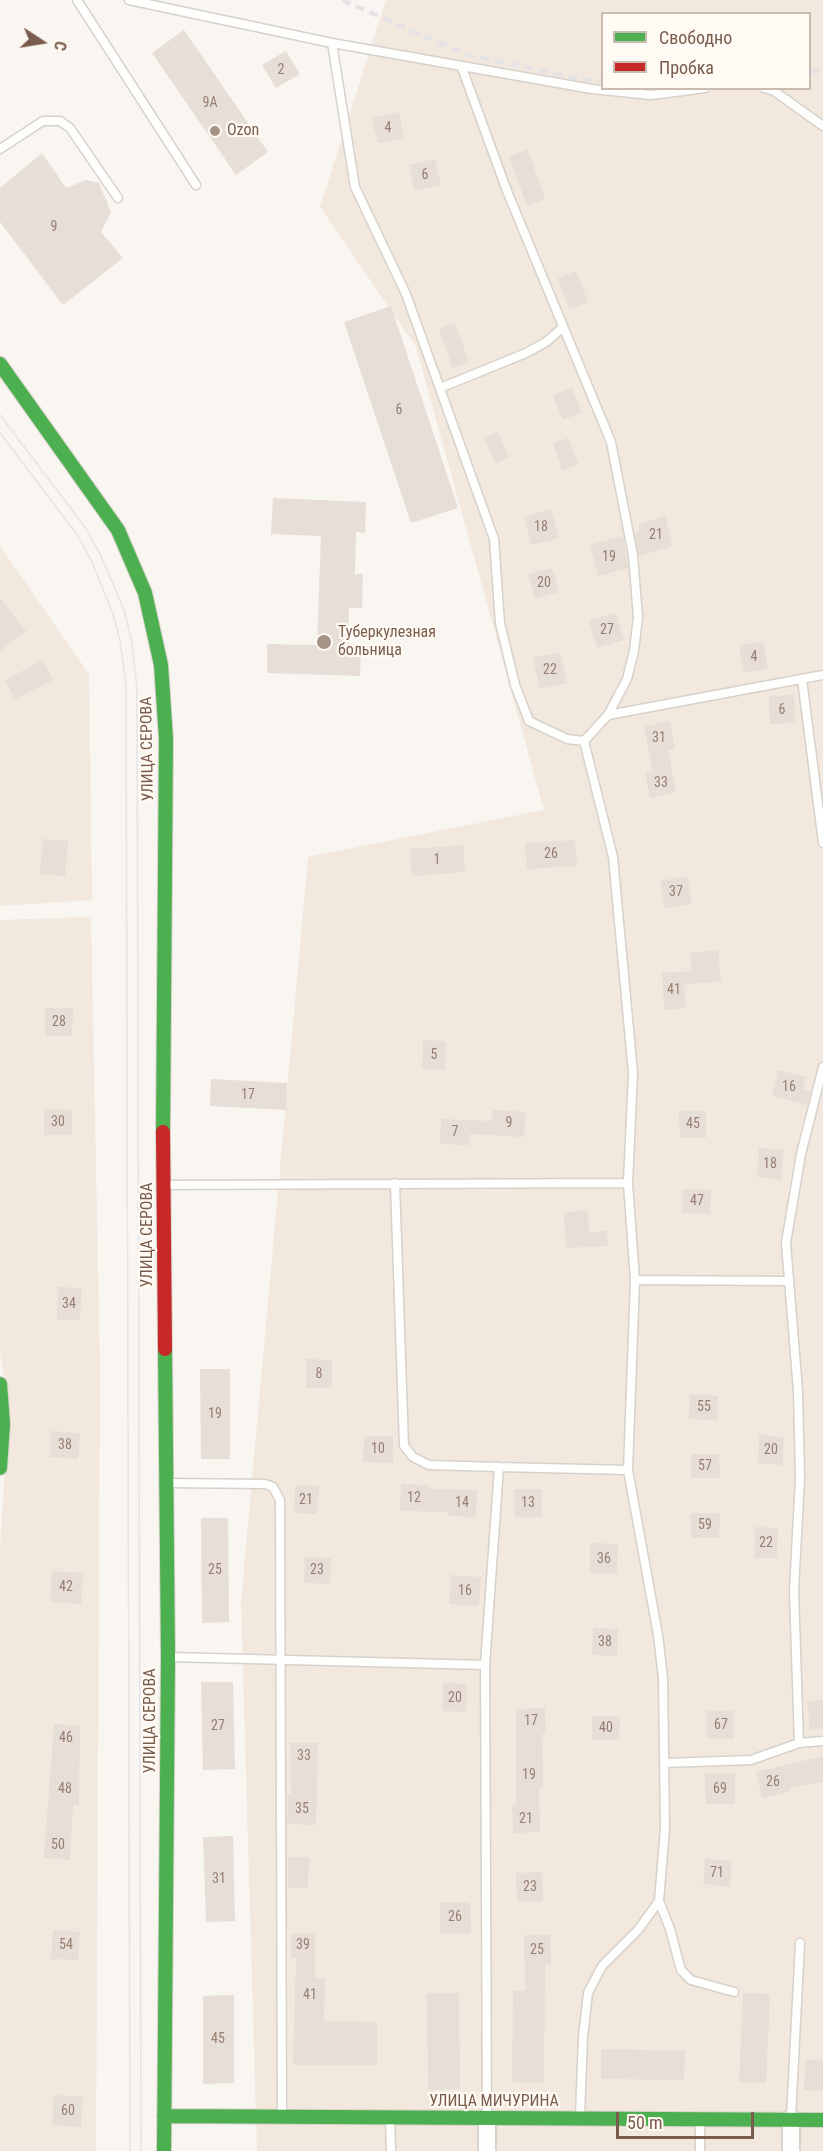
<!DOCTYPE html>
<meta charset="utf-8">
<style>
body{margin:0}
#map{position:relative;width:823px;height:2151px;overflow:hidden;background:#f9f5f0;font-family:"Roboto Condensed",sans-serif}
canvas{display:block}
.legend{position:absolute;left:601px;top:12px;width:210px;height:78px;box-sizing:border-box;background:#fffaf3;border:2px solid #cabbb1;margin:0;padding:8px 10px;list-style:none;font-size:18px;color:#7a5c4d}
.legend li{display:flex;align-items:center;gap:12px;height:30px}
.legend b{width:30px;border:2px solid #cabbb1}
.north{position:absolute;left:12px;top:12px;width:60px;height:60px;-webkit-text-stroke:4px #fffaf3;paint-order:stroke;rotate:102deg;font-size:16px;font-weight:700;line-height:24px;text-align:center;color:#7a5c4d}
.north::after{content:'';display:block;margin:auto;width:21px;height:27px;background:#7a5c4d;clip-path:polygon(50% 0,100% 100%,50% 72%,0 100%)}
.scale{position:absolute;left:616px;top:2112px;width:138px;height:27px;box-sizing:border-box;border:3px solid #7a5c4d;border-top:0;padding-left:8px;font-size:18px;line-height:21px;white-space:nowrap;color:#7a5c4d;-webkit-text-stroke:4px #fffaf3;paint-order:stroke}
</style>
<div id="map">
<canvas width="823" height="2151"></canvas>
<ul class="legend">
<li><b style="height:8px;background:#4caf50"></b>Свободно</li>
<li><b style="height:8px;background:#c62828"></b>Пробка</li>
</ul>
<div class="north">С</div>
<div class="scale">50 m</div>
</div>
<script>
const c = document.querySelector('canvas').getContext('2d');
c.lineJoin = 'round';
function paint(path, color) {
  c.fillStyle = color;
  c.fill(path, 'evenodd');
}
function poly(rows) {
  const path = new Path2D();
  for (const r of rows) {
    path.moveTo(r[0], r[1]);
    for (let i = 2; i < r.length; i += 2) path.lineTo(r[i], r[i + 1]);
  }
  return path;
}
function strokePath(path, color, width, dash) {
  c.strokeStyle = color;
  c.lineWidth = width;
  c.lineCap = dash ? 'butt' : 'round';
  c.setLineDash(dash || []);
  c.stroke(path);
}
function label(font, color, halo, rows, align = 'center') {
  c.font = font + ' "Roboto Condensed",sans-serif';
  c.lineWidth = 4.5;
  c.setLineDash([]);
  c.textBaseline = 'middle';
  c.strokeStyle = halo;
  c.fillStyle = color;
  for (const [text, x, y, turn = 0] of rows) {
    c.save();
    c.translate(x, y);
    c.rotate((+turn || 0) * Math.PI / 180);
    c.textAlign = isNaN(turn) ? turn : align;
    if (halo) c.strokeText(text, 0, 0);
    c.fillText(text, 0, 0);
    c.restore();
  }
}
paint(poly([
 [386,0,823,0,823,2151,257,2151,241,1602,308,857,544,810,416,347,320,207],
 [602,14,810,14,810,88,602,88],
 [0,546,89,674,92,900,0,906],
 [91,917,100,1369,96,2151,0,2151,0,1549,9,1403,0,1353,0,920]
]), '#f2e8de');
paint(poly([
 [184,30,268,152,236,175,152,53],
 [286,51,300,74,276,88,262,65],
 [399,112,404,138,378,143,372,118],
 [528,150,545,199,527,206,509,156],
 [42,153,66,188,86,180,99,183,111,212,101,232,123,258,63,305,0,222,0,188],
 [435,159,441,185,415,191,409,165],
 [576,271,588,302,569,309,558,278],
 [391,306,458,508,411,523,344,322],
 [455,323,469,362,453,368,439,329],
 [572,388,582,412,563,420,553,396],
 [498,432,509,457,496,464,484,438],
 [569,438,578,465,562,470,553,443],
 [273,498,366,502,365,533,356,532,355,574,363,574,362,608,349,608,348,651,361,651,360,676,267,673,267,644,317,645,321,536,271,534],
 [551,509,559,538,531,545,524,517],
 [665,516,673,546,639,556,635,533,640,531,638,524],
 [623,536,628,568,598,576,590,545],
 [552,568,559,592,535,599,528,574],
 [0,598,26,631,0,651],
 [616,613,624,640,597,648,589,620],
 [763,641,768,669,744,673,739,645],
 [560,652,567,683,540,689,533,658],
 [43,660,53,680,15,699,5,680],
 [794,695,795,723,770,724,769,696],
 [670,721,675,749,668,750,676,792,650,798,645,773,653,772,644,727],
 [43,839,68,841,65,876,40,874],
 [575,840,577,866,527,869,525,843],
 [463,845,465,872,412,876,410,849],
 [687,876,692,904,665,909,660,881],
 [718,950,721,981,684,985,686,1008,664,1010,662,973,692,971,690,953],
 [45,1008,73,1008,72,1036,45,1036],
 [423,1040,446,1041,445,1070,422,1069],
 [778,1070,806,1077,803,1089,810,1091,807,1105,772,1096],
 [211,1079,287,1083,286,1110,210,1106],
 [44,1109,72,1110,72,1135,44,1135],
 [493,1110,526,1112,524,1137,470,1134,469,1145,440,1144,441,1119,492,1121],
 [679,1111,706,1111,706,1138,680,1138],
 [759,1148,784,1150,781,1180,757,1177],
 [683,1189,711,1190,710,1214,682,1213],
 [588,1211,589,1232,607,1231,608,1246,566,1248,564,1212],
 [58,1287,82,1288,80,1320,57,1320],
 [306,1359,332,1360,332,1388,306,1388],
 [200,1369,230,1369,230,1459,201,1459],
 [690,1394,718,1396,717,1420,689,1419],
 [51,1431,80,1433,78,1459,50,1457],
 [759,1435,784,1437,783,1465,758,1463],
 [364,1436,393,1436,393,1463,363,1462],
 [691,1454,719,1454,720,1478,691,1478],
 [401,1484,429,1485,429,1489,477,1490,476,1517,448,1516,448,1512,400,1511],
 [295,1485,319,1486,317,1514,294,1513],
 [514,1489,542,1489,542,1517,515,1517],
 [691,1513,720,1513,719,1538,691,1538],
 [201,1518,228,1518,229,1622,202,1623],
 [755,1527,778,1528,777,1558,754,1558],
 [590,1543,618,1544,617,1574,590,1573],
 [305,1557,331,1558,330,1584,304,1583],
 [52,1571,83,1573,81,1604,50,1602],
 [451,1575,481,1577,479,1606,449,1604],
 [593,1628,618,1629,617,1656,592,1655],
 [201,1682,233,1682,235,1769,203,1770],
 [443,1683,467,1684,466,1712,443,1711],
 [823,1700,823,1728,810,1729,807,1702],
 [545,1708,546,1734,542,1734,543,1789,539,1789,540,1832,513,1833,512,1805,516,1805,516,1709],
 [707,1711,733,1711,734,1739,706,1738],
 [592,1716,620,1716,619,1740,592,1740],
 [54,1724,80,1726,79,1805,73,1805,70,1860,44,1858],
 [290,1743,318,1743,316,1825,287,1824,288,1794,291,1794],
 [823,1756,823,1782,789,1788,789,1792,762,1798,756,1772],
 [705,1773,735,1773,735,1804,706,1804],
 [233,1836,235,1921,206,1922,203,1837],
 [288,1857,309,1857,308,1888,288,1888],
 [705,1859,732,1861,730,1887,703,1884],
 [542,1872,543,1901,517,1901,516,1873],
 [440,1902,470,1902,471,1933,440,1933],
 [53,1930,80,1932,78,1960,51,1959],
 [291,1933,315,1933,315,1978,325,1979,324,2021,377,2022,377,2065,293,2065,296,1958,291,1958],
 [524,1935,550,1935,551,1964,545,1965,544,2083,512,2082,513,1991,525,1991],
 [427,1993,459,1993,460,2089,428,2090],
 [743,1993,770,1994,766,2083,739,2082],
 [234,1995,234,2083,203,2084,203,1996],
 [601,2049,685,2051,684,2080,601,2079],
 [806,2059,823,2061,823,2091,804,2090],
 [54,2095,83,2097,81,2127,52,2125]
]), '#e6ded7');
const lane = poly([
 [77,0,196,185],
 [129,0,332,43,592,89,651,95,705,88],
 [332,43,355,187,406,294,494,539,500,623,515,685,529,721,567,739,584,741,613,857,633,1073,628,1183],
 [462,68,507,191,611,442,633,555,638,617,634,651,627,679,608,715,584,741],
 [764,88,774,91,823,126],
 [0,149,43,121,60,121,70,128,118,198],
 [440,388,526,353,546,342,562,328],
 [802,679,823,843],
 [608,715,823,675],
 [395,1183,404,1446,413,1457,429,1465,499,1467],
 [165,1185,628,1183,635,1280,628,1470,499,1467,485,1665,487,2117],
 [635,1280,789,1281],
 [168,1483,265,1484,273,1487,280,1500,282,2117],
 [171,1657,485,1665],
 [799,1743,794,1591,800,1478,798,1391,786,1243,801,1154,823,1067],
 [664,1763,751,1760,799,1743,823,1741],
 [659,1901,670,1929,681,1970,691,1980,734,1992],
 [580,2116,583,2037,588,1993,602,1966,638,1930,659,1901,665,1829,663,1678,658,1635,628,1470],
 [791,2118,800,1943],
 [390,2119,391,2151],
 [700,2151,700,2120]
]);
const street = poly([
 [791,2118,791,2151],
 [487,2151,487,2119]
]);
const fast = poly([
 [0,364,118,530,145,593,161,665,166,739,163,1132],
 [0,1384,3,1424,0,1468],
 [164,2116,823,2120],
 [164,2151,168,1657,165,1349]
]);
const jam = poly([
 [163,1132,165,1349]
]);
strokePath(lane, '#d7d1cb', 11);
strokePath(street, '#d7d1cb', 20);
strokePath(fast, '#d9d2cb', 16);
strokePath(jam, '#d9d2cb', 16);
strokePath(lane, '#fefefd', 8);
strokePath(street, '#fefefd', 16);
strokePath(fast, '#4caf50', 14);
strokePath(jam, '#c62828', 14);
strokePath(poly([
 [0,415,87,530,101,556,124,610,131,637,137,688,141,2151],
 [0,433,78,536,92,562,113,614,120,640,126,686,130,2151]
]), '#e6e3e7', 1.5);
strokePath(poly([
 [342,0,468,55,580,79,602,80],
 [810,72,823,71]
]), '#e6e3e7', 4.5, [9, 6]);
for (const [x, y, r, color] of [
 [215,131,6,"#a69286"],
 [324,642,8,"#a69286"]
]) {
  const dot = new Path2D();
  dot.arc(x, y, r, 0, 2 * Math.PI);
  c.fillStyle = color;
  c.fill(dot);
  strokePath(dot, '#fffaf3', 2);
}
label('14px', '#977e72', null, [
 ["2",281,70],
 ["9А",210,103],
 ["4",388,128],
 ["6",425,175],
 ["9",54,227],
 ["6",399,410],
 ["18",541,527],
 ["21",656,535],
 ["19",609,557],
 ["20",544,583],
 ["27",607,630],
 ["4",754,657],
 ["22",550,670],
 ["6",782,710],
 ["31",659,738],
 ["33",661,783],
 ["26",551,854],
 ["1",437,860],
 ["37",676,892],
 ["41",674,990],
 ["28",59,1022],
 ["5",434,1055],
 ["16",789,1087],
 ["17",248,1095],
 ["30",58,1122],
 ["9",509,1123],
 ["45",693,1124],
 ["7",455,1132],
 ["18",770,1164],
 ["47",697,1201],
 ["34",69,1304],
 ["8",319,1374],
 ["55",704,1407],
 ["19",215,1414],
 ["38",65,1445],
 ["10",378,1449],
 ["20",771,1450],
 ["57",705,1466],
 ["12",414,1498],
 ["21",306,1500],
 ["14",462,1503],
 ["13",528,1503],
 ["59",705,1525],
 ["22",766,1543],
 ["36",604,1559],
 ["25",215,1570],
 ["23",317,1570],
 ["42",66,1587],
 ["16",465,1591],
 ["38",605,1642],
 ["20",455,1698],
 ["17",531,1721],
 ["67",721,1725],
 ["27",218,1726],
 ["40",606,1728],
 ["46",66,1738],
 ["33",304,1756],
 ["19",529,1775],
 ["26",773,1782],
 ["48",65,1789],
 ["69",720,1789],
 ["35",302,1809],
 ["21",526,1819],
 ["50",58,1845],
 ["71",717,1873],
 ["31",219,1879],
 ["23",530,1887],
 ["26",455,1917],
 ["54",66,1945],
 ["39",303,1945],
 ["25",537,1950],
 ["41",310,1995],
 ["45",218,2039],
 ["60",68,2111]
]);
label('16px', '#7a5c4d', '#fffaf3', [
 ["Ozon",227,131],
 ["Туберкулезная",338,633],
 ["больница",338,651]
], 'left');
label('16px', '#7a5c4d', '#fffaf3', [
 ["УЛИЦА СЕРОВА",148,749,-91],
 ["УЛИЦА СЕРОВА",148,1235,-90],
 ["УЛИЦА СЕРОВА",151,1721,-90],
 ["УЛИЦА МИЧУРИНА",494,2102]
]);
</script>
